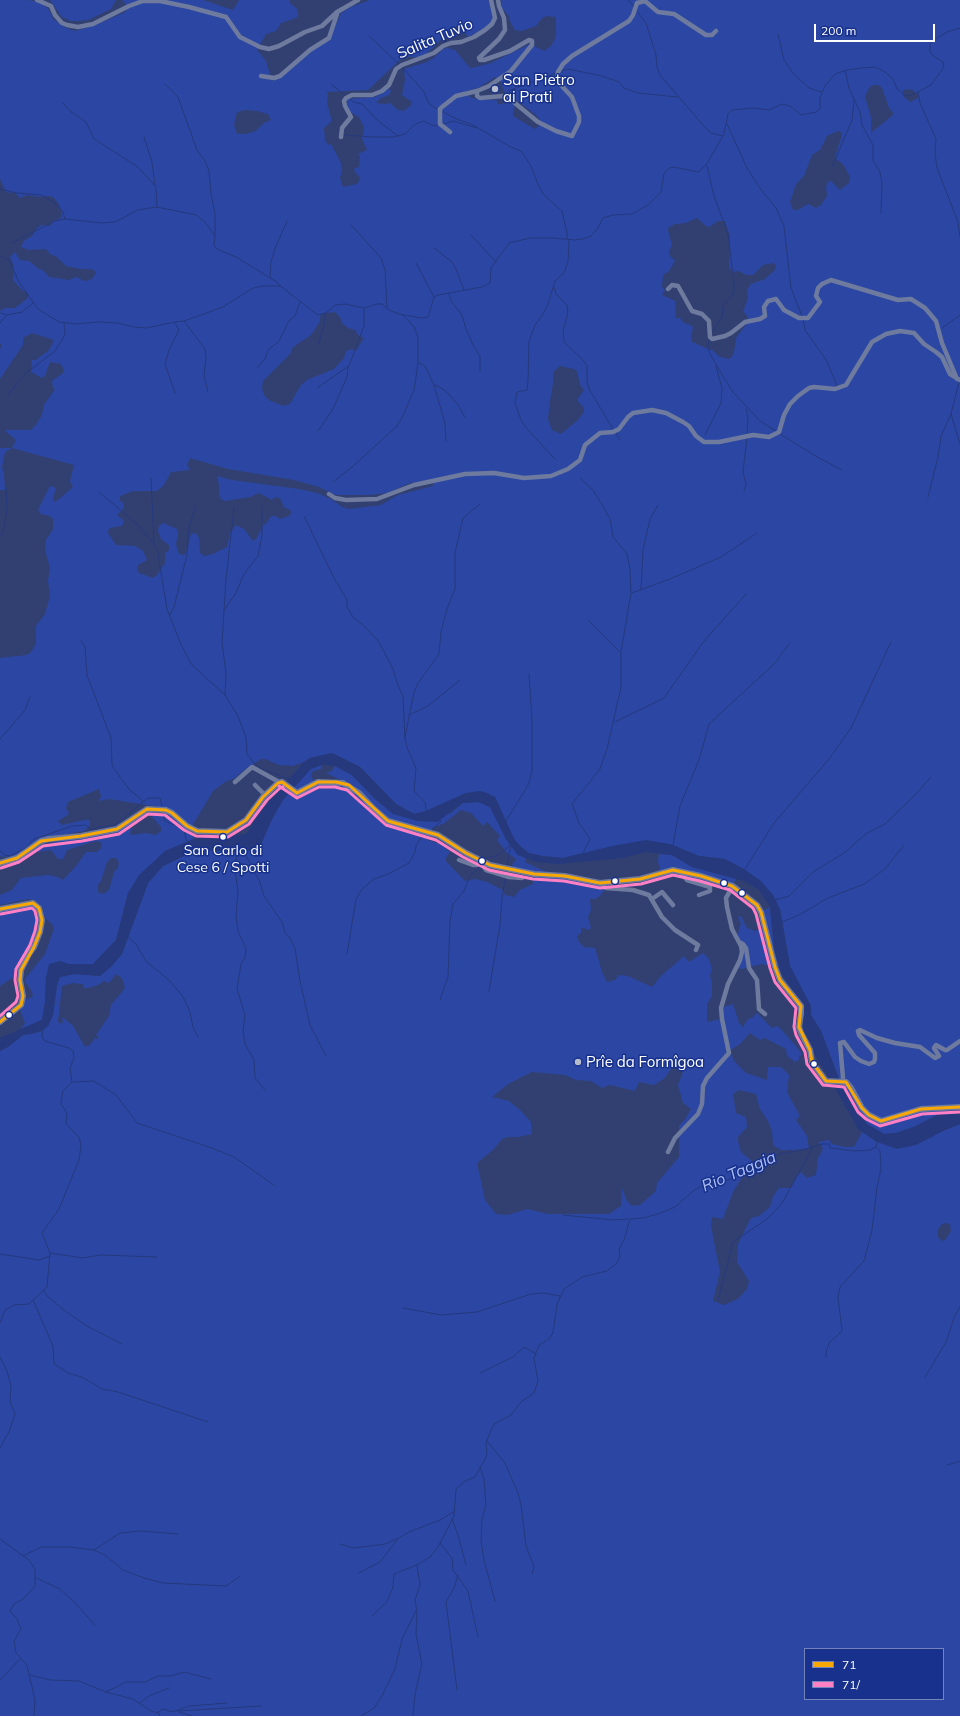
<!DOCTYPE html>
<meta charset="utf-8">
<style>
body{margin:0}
#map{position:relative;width:960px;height:1716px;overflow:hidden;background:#324071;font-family:Mulish,sans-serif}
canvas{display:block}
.legend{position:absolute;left:804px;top:1648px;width:140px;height:52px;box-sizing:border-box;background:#17318c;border:1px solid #7483ba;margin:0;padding:5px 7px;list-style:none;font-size:12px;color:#fff}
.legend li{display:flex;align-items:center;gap:8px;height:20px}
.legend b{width:20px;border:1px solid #7483ba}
.scale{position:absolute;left:814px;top:24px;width:121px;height:18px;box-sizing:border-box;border:2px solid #fff;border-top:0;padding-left:5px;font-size:12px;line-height:14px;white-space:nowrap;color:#fff;-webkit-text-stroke:3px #17318c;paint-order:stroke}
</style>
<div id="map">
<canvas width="960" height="1716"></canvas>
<ul class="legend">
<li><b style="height:5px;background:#f7a806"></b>71</li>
<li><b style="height:5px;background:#ff80c5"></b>71/</li>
</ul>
<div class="scale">200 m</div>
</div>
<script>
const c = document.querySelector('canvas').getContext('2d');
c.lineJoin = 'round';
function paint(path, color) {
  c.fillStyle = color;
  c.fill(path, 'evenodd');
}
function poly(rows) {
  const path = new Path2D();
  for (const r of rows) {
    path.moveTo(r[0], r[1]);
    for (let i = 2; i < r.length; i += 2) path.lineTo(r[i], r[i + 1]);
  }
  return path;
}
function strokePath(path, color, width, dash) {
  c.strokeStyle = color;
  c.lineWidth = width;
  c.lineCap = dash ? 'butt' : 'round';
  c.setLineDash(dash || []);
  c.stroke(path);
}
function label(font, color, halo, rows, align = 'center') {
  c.font = font + ' Mulish,sans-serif';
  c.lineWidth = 3;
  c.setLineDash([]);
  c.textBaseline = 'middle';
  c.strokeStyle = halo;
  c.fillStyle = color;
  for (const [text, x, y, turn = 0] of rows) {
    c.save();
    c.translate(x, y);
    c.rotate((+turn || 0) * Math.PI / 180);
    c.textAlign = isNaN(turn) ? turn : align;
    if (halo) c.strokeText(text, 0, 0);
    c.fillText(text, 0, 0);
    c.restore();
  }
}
paint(poly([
 [0,0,29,0,42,3,49,10,53,19,66,28,75,31,96,25,125,12,126,10,125,3,122,0,203,0,233,10,239,0,290,0,290,3,297,9,298,16,296,18,281,23,276,31,266,34,257,50,266,61,272,81,284,75,312,51,330,39,341,13,351,7,370,0,488,0,492,10,493,21,487,27,468,37,462,28,455,26,422,58,404,56,368,90,326,92,328,94,327,103,331,118,331,122,324,128,325,140,328,145,331,144,341,163,342,171,340,178,343,187,357,184,359,181,360,178,354,170,355,168,359,167,360,157,358,154,367,150,362,139,364,130,363,125,359,117,350,112,347,105,348,99,375,97,389,88,391,91,389,95,381,98,376,103,385,104,390,103,398,110,404,111,411,105,412,102,402,95,405,80,404,69,427,62,435,57,443,49,448,48,455,50,470,68,472,68,491,63,530,44,544,51,551,46,556,37,556,17,547,16,542,18,536,26,521,31,515,30,510,21,509,16,502,8,500,3,502,0,960,0,960,1110,943,1112,916,1126,896,1133,884,1134,867,1124,839,1079,821,1031,811,1015,811,1006,790,966,780,909,773,895,725,859,699,856,670,844,579,854,563,858,542,856,529,853,521,847,514,839,495,797,466,793,426,811,414,814,396,804,360,767,332,753,310,758,304,762,293,766,279,765,265,759,261,759,244,770,235,778,225,782,213,791,192,826,166,808,109,799,99,801,101,796,99,789,68,802,66,808,69,814,58,821,62,825,84,820,90,820,90,825,84,831,44,838,15,856,2,857,0,856,0,658,27,655,31,652,36,644,36,626,45,614,50,596,48,581,50,568,45,550,46,540,53,529,53,519,50,516,41,514,38,510,50,486,56,488,53,499,54,502,58,500,73,487,70,481,74,465,12,448,5,452,2,467,4,474,5,490,0,490,0,448,12,448,16,440,5,431,6,430,31,430,35,426,42,415,44,405,55,389,53,388,52,381,63,373,64,370,61,364,50,362,45,376,42,378,31,372,32,360,36,360,49,350,54,340,32,333,23,338,23,345,0,379,0,349,2,346,0,343,0,311,5,308,15,308,28,298,28,293,22,290,13,280,14,266,10,257,15,252,20,260,29,261,39,269,43,270,49,277,69,280,76,277,85,281,92,279,96,273,94,270,90,269,80,269,66,266,57,257,50,254,46,249,29,250,21,247,24,241,32,236,37,228,41,225,50,226,53,221,61,218,62,214,59,204,53,197,48,196,41,197,27,195,20,198,15,193,6,192,0,179],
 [495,77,501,82,504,91,536,115,540,120,540,125,535,129,513,116,513,110,515,107,512,103,498,104,497,100,477,99,471,98,466,91,478,88],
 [873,85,878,85,882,88,889,108,894,114,871,133,871,117,865,97,869,88],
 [907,89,913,90,920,97,910,102,903,96,903,90],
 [245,110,257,111,268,114,271,120,264,123,256,131,246,134,237,134,234,125,237,112],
 [838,131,841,132,842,135,835,157,836,159,843,164,850,177,849,183,840,190,831,181,828,182,826,187,827,196,821,205,816,208,808,204,798,210,794,210,792,208,790,202,796,184,804,176,812,155,820,150,827,136],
 [697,218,706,226,709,227,718,221,725,221,730,236,729,266,732,272,739,271,746,275,753,275,763,265,774,263,776,266,775,270,765,279,751,284,747,290,748,299,743,311,747,316,747,323,736,338,734,353,730,359,720,357,712,350,708,349,692,342,691,335,693,328,691,325,684,323,680,318,675,318,676,315,675,301,662,295,665,290,662,287,663,275,669,271,675,261,670,256,669,252,672,245,668,230,669,227,675,224,686,223],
 [335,312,340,317,342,323,348,328,355,330,359,336,364,338,356,351,353,349,346,351,344,358,334,369,307,380,301,385,290,404,283,406,269,400,264,395,262,388,263,381,290,354,293,347,311,335,319,323,321,314],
 [560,366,574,369,577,371,580,385,584,390,577,400,584,408,584,412,578,420,561,434,552,430,548,419,550,401,553,383,553,374,554,371],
 [190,458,228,469,294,480,319,487,336,495,368,495,387,493,410,483,433,480,433,486,398,495,381,505,349,509,342,507,331,499,317,493,299,489,232,480,217,476,219,485,219,495,221,499,225,501,250,497,259,493,272,500,275,497,280,498,284,507,288,509,292,512,289,516,280,519,276,516,271,516,266,524,263,525,257,538,253,541,244,529,236,525,230,533,227,547,213,554,204,556,200,553,199,538,197,534,192,533,190,537,187,551,184,555,179,554,176,544,178,534,177,529,163,523,159,526,158,531,161,539,169,545,169,550,165,553,165,563,157,575,153,578,139,573,137,569,138,565,147,560,143,551,135,546,116,545,108,533,109,528,122,526,124,521,117,515,124,508,123,503,120,501,120,496,133,491,157,491,164,485,171,472,190,470,187,465],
 [50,0,116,0,111,9,88,20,79,21,71,21,62,17],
 [322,765,321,769,313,771,311,775,314,783,343,781,326,773,332,771,335,766,352,775,376,800,418,821,451,813,463,803,478,802,490,807,506,839,518,855,526,858,525,862,544,871,591,882,606,888,600,896,595,899,590,899,591,910,588,917,591,928,588,930,581,927,581,933,577,936,579,942,584,947,595,948,602,972,607,982,615,980,619,975,628,976,652,987,661,976,684,956,689,962,703,953,709,959,712,969,710,976,712,983,712,996,707,1004,707,1022,721,1019,721,1008,733,1004,739,1023,743,1027,748,1019,752,1018,757,1013,772,1028,777,1026,781,1029,800,1051,802,1055,799,1056,799,1060,795,1062,787,1056,786,1049,765,1038,760,1040,750,1033,740,1044,729,1051,735,1062,746,1073,767,1080,768,1067,781,1067,789,1075,787,1092,800,1116,796,1120,807,1136,809,1148,794,1150,781,1150,773,1145,772,1131,768,1121,760,1109,756,1094,739,1090,733,1094,736,1113,746,1117,747,1127,738,1137,738,1141,741,1152,752,1161,733,1192,723,1219,712,1217,711,1226,720,1272,713,1301,724,1305,738,1299,747,1289,749,1281,737,1262,738,1244,751,1218,759,1216,770,1207,773,1197,779,1188,791,1188,795,1179,801,1172,807,1178,816,1175,818,1158,823,1149,819,1142,829,1140,832,1144,845,1147,854,1147,862,1132,877,1142,945,1130,960,1124,960,1716,0,1716,0,1051,8,1047,23,1035,40,1032,48,1026,53,1015,57,985,60,977,74,974,100,976,122,954,148,883,163,866,184,856,202,850,241,852,259,849,272,819,283,800,311,768],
 [461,810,471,813,483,826,487,822,500,836,497,840,506,852,516,859,510,869,535,874,533,884,520,890,514,897,505,895,503,890,487,882,475,879,465,881,445,860,450,852,440,844,428,840,432,828,443,824],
 [116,974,122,978,125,987,122,992,111,1005,109,1016,96,1035,99,1037,98,1039,95,1038,90,1045,85,1047,73,1026,65,1019,62,1018,63,1022,60,1024,58,1021,62,986,72,983,83,984,84,988,88,988,98,985,104,981,109,983],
 [678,1058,688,1059,678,1085,683,1103,691,1109,686,1118,679,1126,679,1157,657,1183,656,1191,640,1205,632,1206,627,1201,622,1188,621,1206,609,1214,548,1214,527,1209,508,1215,496,1214,485,1200,477,1163,494,1149,502,1139,508,1137,518,1137,532,1134,531,1122,521,1111,509,1101,492,1097,508,1084,532,1072,565,1075,576,1080,591,1081,602,1088,610,1085,635,1091,639,1082,654,1085,665,1078],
 [946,1223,950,1224,951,1231,945,1240,942,1241,938,1237,938,1229,942,1224],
 [805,1649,943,1649,943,1699,805,1699],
 [144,811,144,814,132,826,130,833,131,835,146,833,156,835,161,831,161,827,147,811,166,813,170,815,191,833,194,839,165,851,128,893,116,940,93,964,68,964,60,961,46,977,45,1002,42,1020,21,1029,25,1023,20,1010,25,1000,32,997,33,995,31,990,25,982,25,979,45,954,54,929,52,924,45,918,43,908,35,900,28,899,0,905,0,895,12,890,21,878,48,875,58,877,63,880,77,865,86,852,97,852,101,848,102,843,97,841,92,842,67,850,63,859,58,859,51,850,36,852,38,847,55,841,114,833],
 [111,858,116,858,119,862,118,868,114,872,110,887,108,891,103,894,98,892,98,885,101,881,107,862],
 [659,854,672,855,692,867,736,879,732,886,711,878,707,885,687,880,680,872,661,872,658,862],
 [24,907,30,907,34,910,39,919,35,941,15,976,0,986,0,911],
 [770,907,774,949,779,966,775,967,762,964,741,969,736,967,742,952,737,938,741,923,738,917,741,916,747,928,755,931,765,928,761,912]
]), '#2b47a3');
paint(poly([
 [332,753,360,767,396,804,414,814,426,811,466,793,480,791,487,793,495,797,514,839,521,847,529,853,542,856,563,858,612,846,646,840,670,844,699,856,725,859,744,869,761,881,773,895,780,909,790,966,811,1006,811,1015,821,1031,839,1079,867,1124,884,1134,896,1133,916,1126,943,1112,960,1110,960,1124,945,1130,916,1145,897,1149,877,1142,858,1129,832,1083,815,1055,811,1043,802,1028,804,1008,781,973,774,949,770,907,759,890,744,881,692,867,672,855,646,852,623,858,558,864,536,862,518,855,506,839,490,807,478,802,463,803,437,822,418,821,393,814,376,800,352,775,335,766,322,765,311,769,283,800,272,819,259,849,241,852,202,850,184,856,163,866,148,883,122,954,111,967,100,976,74,974,60,977,57,985,53,1015,48,1026,43,1030,31,1034,23,1035,8,1047,0,1051,0,1038,42,1020,45,1002,46,977,49,964,60,961,68,964,93,964,116,940,128,893,139,875,165,851,194,839,246,834,259,813,304,762,310,758]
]), '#26397d');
strokePath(poly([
 [628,0,634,7],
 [636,10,646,23,656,55,657,67,660,75,703,125,711,133,723,136],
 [778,34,784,60,793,73,809,88,821,92],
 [369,36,399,64],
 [403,68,424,92,429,104,437,109],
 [845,70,849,88,860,112,862,125,873,145,873,160,880,172,882,183,881,213],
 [561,71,568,69,602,76,619,82,624,88,638,93,677,97],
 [165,84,178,97,197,150,205,161,209,171,211,193,215,214,215,236],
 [331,84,346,96],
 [508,91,556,73],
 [918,92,920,103,936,139,935,153,937,168,958,222,960,237],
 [349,98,353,102,362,104,377,120,398,136],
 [63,103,71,112,86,122,94,139,138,167,156,187],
 [442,111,454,118,473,125,509,146,521,151,531,166,539,187,544,195,562,211,567,233,567,239],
 [443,124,453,121,477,128],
 [727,124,747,168,762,191,776,208,784,226,791,288,802,316],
 [344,135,373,137,393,137,405,134,414,125,423,121,434,126,438,125],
 [144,137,152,162,155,185],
 [707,166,714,196,728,234,734,282,734,293,723,306,722,317,712,332],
 [832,167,852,120,854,100],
 [156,188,157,207],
 [0,189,17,193,42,195,57,205,63,212,65,219],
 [351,225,381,258,385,270,387,308],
 [471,235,496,262],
 [12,243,55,221,65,219,101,223,115,222,138,210,156,207,177,211,196,215,205,222,215,236,214,245,217,249,236,257,275,281,289,293,318,315,326,313,335,305,345,304,364,308,377,304,382,304,389,310,399,314,421,318,428,317,434,297,438,295,482,287,490,283,491,268,509,243,530,238,554,238,575,240,583,239,591,236,598,228,603,218,613,215,632,214,648,205,661,192,664,173,669,168,674,167,698,172,706,165,724,134,728,114,732,110,753,108,769,110,782,104,790,106,801,115,816,112,820,109,820,98,825,86,835,74,847,70,861,68,875,67,885,72,893,79,897,89,906,96,914,94,931,85,944,67,943,62,932,55,930,51,930,44,934,40,947,32,960,28],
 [434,248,452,262,456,269,464,290],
 [0,256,9,260,19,282,38,309,59,322,77,324,97,322,118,323,134,327,146,328,175,322,184,321,223,307,253,288,263,286,280,286],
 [416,263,434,297],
 [270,277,271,262,276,246,287,221],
 [554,287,556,294,567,305,568,312,563,331,564,342,584,361,587,366,587,381,589,389,613,429],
 [449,293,451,301,462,315,466,329,473,345,480,356,480,371],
 [0,313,7,315,22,312,33,303],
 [803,319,805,330,827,361,837,386],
 [184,321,205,349,206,358,204,375,208,392],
 [0,323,6,316],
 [942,328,960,315],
 [709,339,708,346,710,354,724,378,733,392,760,421,776,431],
 [318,345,324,326,325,314],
 [419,363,425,366,434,385,445,423,446,441],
 [257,368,265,359,268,350,279,341,289,321,295,316,300,302],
 [435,385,443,389,449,394,458,405,465,417],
 [317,388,349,366,364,326,364,309],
 [175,393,165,364,169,350,179,330,175,323],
 [7,396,25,374,55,351,65,335,64,323],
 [746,409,748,418,747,433],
 [951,414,960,444],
 [318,431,333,409,347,377,348,367],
 [616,433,620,440],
 [780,434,819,458,842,470],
 [705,435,721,403,722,388,716,366],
 [555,459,527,429,521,420,515,403,517,392,527,390,528,381,529,341,535,325,543,314,548,304,555,281,564,273,568,262,569,240],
 [151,478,154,543],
 [580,478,593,490,601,503,610,519,613,537,627,554,630,569,631,593,621,652,621,687,607,749,600,769,572,804,579,823,590,839,583,853],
 [333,482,352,467,396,427,402,418,414,390,418,363,418,337,414,327,403,315],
 [744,491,746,485,743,472,747,438],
 [99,492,138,525,157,548,167,609,182,647,192,665,225,695,238,716,246,738,247,754,253,762,262,769,289,779],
 [928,497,938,457,941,436,951,414,959,382],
 [304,516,334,578,347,600,347,607,353,617,367,629,379,642,393,669,397,683,403,696,405,739,408,750,416,768,414,791,425,802,426,810],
 [0,536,3,533,7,509,6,488],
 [641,590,643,550,650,519,658,505],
 [632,593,670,579,721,557,757,533],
 [224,610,236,593,244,574,258,556,262,536,262,507],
 [170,615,174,607,187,555,189,527,196,505],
 [588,620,620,652],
 [81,641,85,647,87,675,111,738,112,764,114,769,129,789,143,801],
 [225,695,226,673,222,643,226,579,234,508],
 [409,715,428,706,460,680],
 [615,722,664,698,704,641,746,594],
 [405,737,414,692,418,683,439,654,441,632,447,609,455,589,455,553,463,518,480,504],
 [0,739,25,710,30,697],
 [162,812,165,821,184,829,186,840,188,842],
 [506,821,524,792,529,783,532,771,532,720,529,674],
 [432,830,441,821,439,820],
 [673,845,680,806,699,760,709,724,774,664,789,644],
 [0,851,5,855,10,856,26,848,34,839,72,826,86,825,90,829,115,825,148,798,160,798,162,807],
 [237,852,235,869,238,892,236,915,238,931,246,949,245,958,241,964,237,989,245,1015,243,1031,245,1044,254,1060,255,1078,265,1090],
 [244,852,260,882,264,896,282,922,285,933,290,938,295,949,300,981,310,1025,326,1056],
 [486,860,488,857,494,857,498,855,511,845],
 [507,866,511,845],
 [745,869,774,823,829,759,851,728,891,642],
 [775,900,789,896,813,872,844,853,867,833,885,824,915,795,931,777],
 [782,922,799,915,828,898,864,884,885,869,904,845],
 [127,936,136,944,146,961,170,981,183,997,189,1009,193,1027,198,1037],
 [347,954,356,899,362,889,374,879,388,874,409,863,415,852,416,846,420,839,427,835],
 [489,991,500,925,502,898,505,879],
 [440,1000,448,977,450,921,453,904,464,891,470,876,483,864],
 [72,1082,94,1081,116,1095,137,1123,209,1147,234,1157,275,1186],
 [563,1215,613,1220,628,1219],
 [50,1253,83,1258,100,1255,157,1257],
 [0,1254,39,1260,50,1256],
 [44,1291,47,1296,64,1310,87,1326,122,1344],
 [33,1300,53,1346,54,1364,68,1373,84,1378,102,1389,118,1392,208,1422],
 [718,1301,733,1242,767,1219,782,1203,813,1147],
 [403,1308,441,1315,477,1312,531,1294,544,1293,560,1296],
 [0,1323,5,1310,14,1305,29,1304,47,1287,50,1253,42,1233,59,1209,79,1160,81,1145,79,1137,66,1124,67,1113,61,1104,63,1091,72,1082,70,1068,74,1058,73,1051,69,1048,45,1041,42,1037,43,1028],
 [0,1357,7,1371,11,1386,10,1401,15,1414,9,1432,0,1448],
 [826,1357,826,1352,829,1343,842,1331,838,1297,840,1287,864,1261,872,1230,877,1187,881,1169,880,1151,876,1147],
 [480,1373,513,1357,524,1347,536,1354],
 [925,1377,946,1342,955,1315,960,1307],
 [487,1441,505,1463,518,1493,521,1505,526,1546,534,1567,532,1574],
 [947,1465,960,1461],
 [480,1467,484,1479,486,1505,482,1519,481,1541,484,1560,495,1601],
 [452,1519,458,1535,466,1565],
 [0,1539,29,1560,35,1569,35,1586,23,1599,14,1604,10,1611,17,1619,21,1629,14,1641,16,1653,27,1665,35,1700,34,1716],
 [440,1543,452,1558,453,1570,468,1591,478,1637],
 [340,1544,353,1548,385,1544,397,1539,409,1532,440,1520,455,1511],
 [94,1550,120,1533,141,1531,178,1534],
 [23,1556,41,1547,69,1547,94,1550,105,1555,123,1570,144,1578,163,1583,226,1586,240,1576],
 [359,1573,380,1562,397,1540],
 [36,1578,60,1589,74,1602,95,1625],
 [372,1616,387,1602,393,1587,394,1574,419,1564,431,1556,438,1547,454,1516,456,1489,465,1481,475,1477,484,1461,487,1455,486,1442,494,1424,511,1415,521,1402,534,1393,538,1381,534,1358,537,1350,539,1345,549,1339,553,1333,557,1304,564,1289,582,1277,607,1271,617,1263,620,1256,619,1249,624,1240,630,1219,643,1218,658,1214,675,1207,692,1192,703,1185,721,1183,732,1178,755,1163,784,1153,803,1150,822,1144,829,1144,830,1148,855,1151,870,1150,876,1147,877,1142],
 [30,1675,50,1680,79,1681,106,1692,133,1699,151,1711,159,1713,160,1716],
 [0,1680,20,1659],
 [457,1690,446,1602,454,1588,458,1575],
 [106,1692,126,1682,145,1682,158,1676,171,1676,184,1672,211,1679],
 [140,1703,149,1696,169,1688],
 [178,1711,261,1706],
 [179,1712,192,1716],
 [157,1713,163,1709,173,1712,189,1706,227,1703],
 [361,1716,374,1708,382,1696,395,1669,402,1639,416,1611],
 [413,1716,415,1694,422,1664,416,1634,417,1612,415,1600,420,1585,417,1565]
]), '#26397d', 1);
strokePath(poly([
 [37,0,51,6,55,15,62,23,67,25,78,27,93,24,129,6,143,1,160,1,189,7,226,17,240,37,260,47,269,49,279,46,305,32,322,26,337,12,358,0],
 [261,76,274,78,280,76,310,50,329,38,337,14],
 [477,91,477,96,480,98,503,96,510,99,538,122,556,131,572,136,579,122,579,116,572,97,559,83,557,77,558,72,563,64,572,56,629,21,633,15,637,3,645,1,658,12,674,14,706,35,712,35,716,31],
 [450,132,440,124,440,109,442,107,456,96,477,91,489,86,511,71,532,45,532,41,529,40,510,51,484,60,480,60,479,58,499,39,505,30,504,18,499,6,498,0],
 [341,137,342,128,351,117,345,106,344,101,346,98,352,95,372,95,382,91,389,85,396,69,402,65,434,53,443,46,451,43,461,42,474,37,485,30,492,24,495,18,491,0],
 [668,289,672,285,678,286,692,311,702,314,709,321,710,337,712,339,725,336,731,333,745,322,760,319,765,316,764,307,768,301,776,299,784,310,799,318,808,318,820,302,816,296,818,288,822,284,831,280,898,300,911,299,925,308,936,321,942,343,957,379],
 [329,494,335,498,346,500,377,499,414,485,465,474,494,473,524,478,551,476,568,469,580,460,585,445,600,433,613,432,619,429,628,417,633,413,652,410,666,413,683,422,689,426,696,436,704,442,719,442,753,435,769,437,779,432,784,415,790,404,798,396,809,388,814,387,835,389,846,385,872,342,886,334,900,331,914,333,924,344,936,352,942,357,950,374,960,380],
 [235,782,252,767,279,782],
 [255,785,265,795],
 [459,860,473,865,477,865,481,861],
 [487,863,484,867,486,870,509,877,522,878],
 [680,872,687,880,710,887,710,891,699,895],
 [600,883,606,888,633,890,649,895,662,917,675,930,698,945,696,950],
 [652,899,662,892,673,905],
 [739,942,743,944,746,948,749,968,757,980,759,1009,765,1014],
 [843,1078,840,1043,844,1042,855,1057,861,1061,869,1064,874,1062,875,1059,875,1053,859,1035,858,1031,860,1030,877,1038,895,1043,920,1047,935,1058,939,1056,934,1048,936,1045,945,1050,947,1050,960,1041],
 [668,1152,675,1138,698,1114,702,1104,703,1086,707,1078,729,1053,722,1019,721,1008,728,984,740,960,742,952,741,946,732,929,727,907,726,898,733,886]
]), '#6e7a9e', 4.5);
strokePath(poly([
 [0,863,17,858,41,841,49,839,81,836,117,829,147,809,166,810,172,813,187,826,197,831,227,832,246,820,263,797,278,783,282,782,297,793,318,782,343,783,359,793,374,809,388,821,438,835,466,853,490,865,534,874,565,876,600,883,640,879,673,870,701,876,733,886,757,905,761,912,775,967,780,980,801,1006,801,1013,799,1027,801,1033,810,1050,812,1062,826,1081,846,1082,851,1088,862,1108,869,1115,881,1121,921,1109,960,1107],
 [0,909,33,903,39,908,42,920,40,932,34,947,29,954,21,970,20,980,23,996,21,1005,0,1022]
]), '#6e7a9e', 6);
strokePath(poly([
 [282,782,297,793,318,782,336,782,349,785,388,821,438,835,466,853,490,865,534,874,565,876,600,883,640,879,673,870,701,876,732,886,757,905,761,912,775,967,780,980,801,1006,799,1027,810,1050,812,1062,826,1081,846,1082,862,1108,869,1115,881,1121,921,1109,960,1107],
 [0,863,17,858,41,841,81,836,117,829,147,809,166,810,172,813,187,826,197,831,227,832,246,820,263,797,278,783,282,782],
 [0,909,33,903,39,908,42,920,40,932,34,947,21,970,20,980,23,996,21,1005,0,1022]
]), '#f7a806', 3);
strokePath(poly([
 [279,786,297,798,319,787,335,787,347,790,386,825,436,840,463,857,489,870,533,879,564,881,600,888,641,884,673,875,700,881,730,890,753,908,756,914,770,968,775,982,796,1008,794,1027,796,1035,805,1052,807,1064,823,1085,844,1087,858,1112,866,1119,880,1126,922,1114,960,1112],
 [1,868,19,862,43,846,82,841,119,834,148,814,165,815,184,830,196,836,228,837,249,824,267,800,280,788,283,787],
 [0,1016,16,1002,18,996,15,980,16,969,30,945,35,931,37,920,35,911,32,908,1,914]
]), '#ff80c5', 3);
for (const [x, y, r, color] of [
 [495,89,4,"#b7bccd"],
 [223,837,3.5,"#fff"],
 [482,861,3.5,"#fff"],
 [615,881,3.5,"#fff"],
 [724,883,3.5,"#fff"],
 [742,893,3.5,"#fff"],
 [9,1015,3.5,"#fff"],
 [578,1062,4,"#b7bccd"],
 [814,1064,3.5,"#fff"]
]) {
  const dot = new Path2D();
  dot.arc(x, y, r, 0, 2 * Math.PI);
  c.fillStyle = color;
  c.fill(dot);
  strokePath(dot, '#17318c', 1.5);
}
label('14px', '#fff', '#17318c', [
 ["San Carlo di",223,851],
 ["Cese 6 / Spotti",223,868]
]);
label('15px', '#fff', '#17318c', [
 ["Salita Tuvio",435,39,-23]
]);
label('15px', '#fff', '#17318c', [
 ["San Pietro",503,80],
 ["ai Prati",503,97],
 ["Prîe da Formîgoa",586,1062]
], 'left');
label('italic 16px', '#aebff6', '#17318c', [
 ["Rio Taggia",739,1172,-23]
]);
</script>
